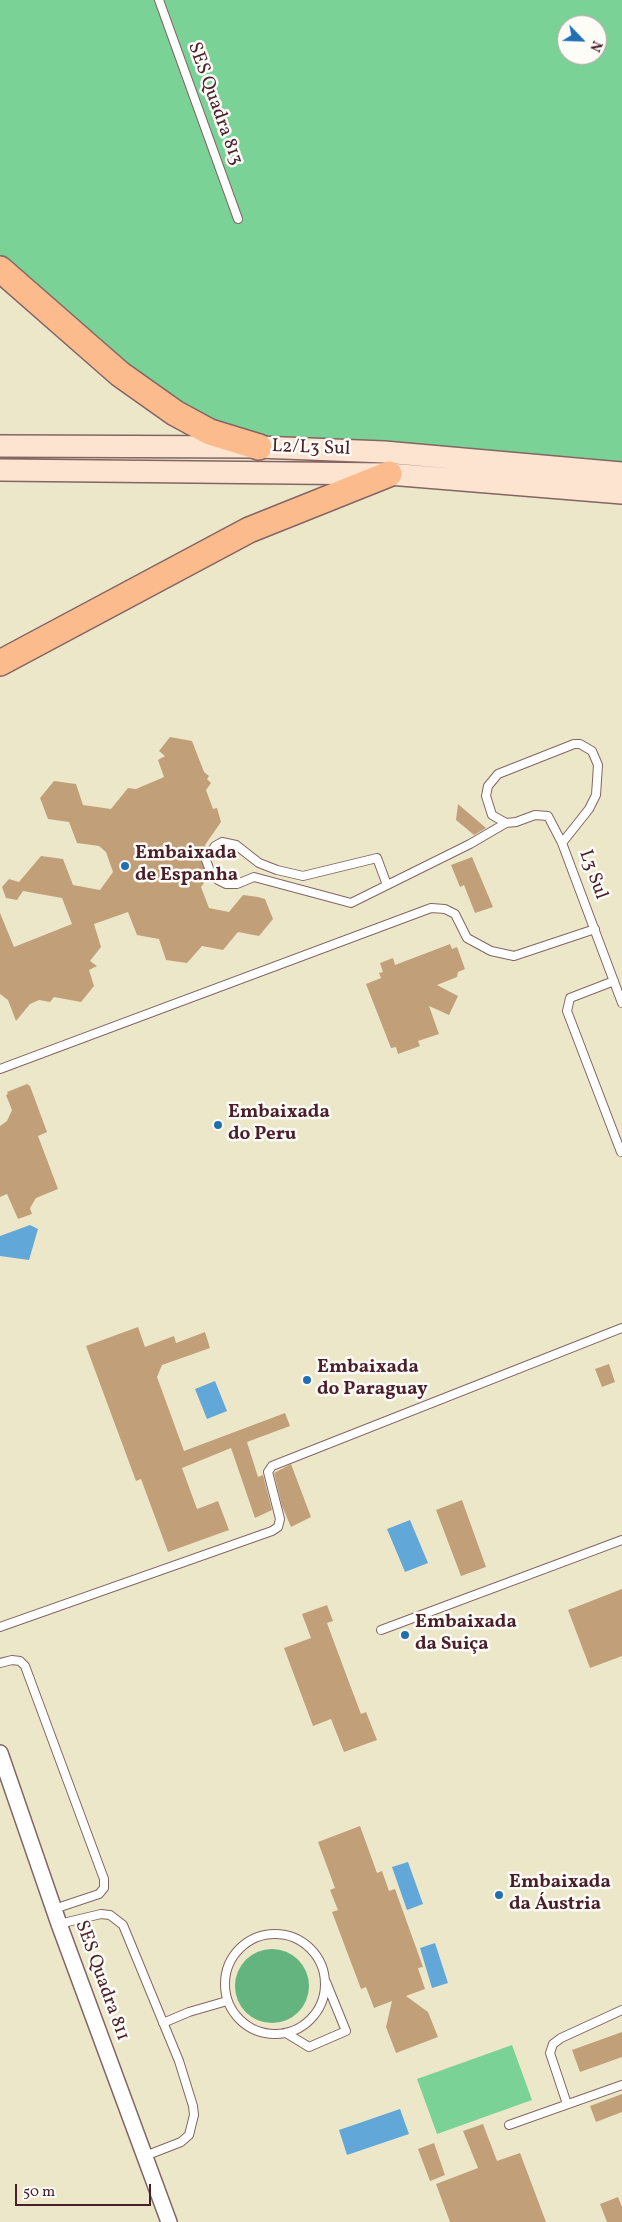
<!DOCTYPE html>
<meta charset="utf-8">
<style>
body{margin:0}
#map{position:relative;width:622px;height:2222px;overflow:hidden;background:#ede7ca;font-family:Vollkorn,serif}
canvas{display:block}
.north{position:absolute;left:557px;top:15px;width:50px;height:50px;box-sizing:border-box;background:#fdfcf7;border:1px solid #b5a4a5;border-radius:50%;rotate:114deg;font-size:14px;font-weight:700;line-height:20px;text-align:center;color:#4a1f2b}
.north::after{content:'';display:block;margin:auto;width:18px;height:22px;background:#1f6fb2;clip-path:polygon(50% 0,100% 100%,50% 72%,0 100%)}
.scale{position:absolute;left:15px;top:2184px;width:136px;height:22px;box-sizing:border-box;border:2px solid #4a1f2b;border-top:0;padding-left:6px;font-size:15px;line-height:18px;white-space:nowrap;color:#4a1f2b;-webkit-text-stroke:4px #fdfcf7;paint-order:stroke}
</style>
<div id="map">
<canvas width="622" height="2222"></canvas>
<div class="north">N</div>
<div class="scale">50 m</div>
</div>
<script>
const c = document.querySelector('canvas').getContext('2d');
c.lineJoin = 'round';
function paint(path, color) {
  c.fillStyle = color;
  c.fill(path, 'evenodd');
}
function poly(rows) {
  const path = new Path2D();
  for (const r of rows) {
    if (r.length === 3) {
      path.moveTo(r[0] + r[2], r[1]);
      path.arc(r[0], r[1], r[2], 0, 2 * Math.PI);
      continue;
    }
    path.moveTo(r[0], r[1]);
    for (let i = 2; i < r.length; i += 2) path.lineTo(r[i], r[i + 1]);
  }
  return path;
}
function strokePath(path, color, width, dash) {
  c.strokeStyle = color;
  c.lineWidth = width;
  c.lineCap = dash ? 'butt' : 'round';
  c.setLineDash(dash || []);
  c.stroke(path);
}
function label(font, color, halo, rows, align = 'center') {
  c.font = font + ' Vollkorn,serif';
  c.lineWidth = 5;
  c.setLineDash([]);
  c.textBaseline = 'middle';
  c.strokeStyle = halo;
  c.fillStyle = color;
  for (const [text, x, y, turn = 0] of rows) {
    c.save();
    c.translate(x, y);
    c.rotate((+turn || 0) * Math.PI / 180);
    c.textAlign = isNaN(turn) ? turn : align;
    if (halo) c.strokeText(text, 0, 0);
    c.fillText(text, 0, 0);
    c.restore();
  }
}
paint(poly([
 [0,0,622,0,622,473,259,447,175,413,0,269],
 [567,25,597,25,597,55,567,55],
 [512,2045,532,2100,437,2134,417,2079]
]), '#7bd297');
paint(poly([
 [272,1986,37]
]), '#64b480');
paint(poly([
 [30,1225,38,1229,29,1260,0,1256,0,1236],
 [215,1381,227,1411,207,1419,195,1389],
 [410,1520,428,1563,405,1572,387,1529],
 [408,1862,423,1904,407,1910,392,1867],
 [435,1943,448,1983,432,1988,420,1948],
 [400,2109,409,2134,347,2155,339,2130]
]), '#61a7d7');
paint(poly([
 [170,737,192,741,204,772,209,776,207,779,211,783,206,790,213,809,217,808,221,822,205,845,206,849,201,859,208,878,201,887,209,908,229,912,243,895,258,897,265,899,273,919,259,936,238,932,223,950,202,946,187,963,166,960,159,939,137,935,128,912,94,924,101,947,90,961,97,966,89,970,94,986,81,1002,54,997,50,1002,39,1000,30,1004,16,1021,8,1000,0,994,0,913,14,947,72,924,62,898,23,891,17,900,6,898,2,887,9,879,19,882,41,856,63,859,73,885,100,890,113,872,106,852,99,846,77,843,69,822,48,819,40,798,54,781,76,784,83,805,111,809,128,788,136,789,164,777,158,760,165,756,159,751],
 [458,804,486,828,474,835,456,820],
 [472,857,493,907,475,913,464,885,460,887,451,865],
 [450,944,452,949,457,947,465,969,458,972,457,977,437,985,458,996,449,1015,429,1006,439,1034,418,1041,420,1046,398,1054,396,1047,391,1048,366,984,381,978,379,973,383,972,380,963,393,958,395,965],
 [27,1084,30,1086,47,1132,38,1136,58,1189,36,1198,30,1208,32,1214,18,1219,7,1194,0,1197,0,1126,7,1121,12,1110,6,1095,8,1094,7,1092],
 [138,1327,145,1347,174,1336,176,1343,205,1332,210,1348,162,1365,157,1377,184,1451,285,1413,290,1426,247,1442,258,1477,263,1475,272,1510,255,1518,231,1448,182,1468,197,1509,218,1501,229,1530,168,1552,141,1479,136,1481,86,1346],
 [609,1364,615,1382,602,1387,595,1369],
 [291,1464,311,1517,291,1527,282,1506,274,1473],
 [462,1500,486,1567,461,1576,436,1510],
 [622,1589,622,1656,590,1668,568,1610],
 [327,1605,333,1621,327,1623,347,1677,361,1714,366,1712,377,1740,344,1752,331,1719,313,1726,284,1648,311,1638,302,1614],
 [360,1826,377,1873,382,1871,389,1891,395,1889,423,1967,418,1968,425,1989,406,1996,428,2012,438,2037,396,2053,386,2027,392,2001,374,2008,366,1987,361,1989,332,1912,338,1910,330,1890,335,1888,318,1842],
 [622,2032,622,2057,580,2072,572,2050],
 [622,2094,622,2112,596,2122,590,2106],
 [483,2124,497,2161,520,2153,546,2222,450,2222,436,2184,478,2168,463,2131],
 [434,2143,445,2175,430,2181,418,2149],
 [618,2197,622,2207,622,2222,607,2222,600,2204]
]), '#c1a079');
const service = poly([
 [159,0,238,219],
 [562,843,589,809,596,795,598,765,592,751,580,744,574,744,498,774,488,786,486,796,492,815,506,823,516,822,535,815,548,816,562,843,622,1003],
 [387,885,377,858,303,876,277,870,259,863,236,845,222,842,215,846,206,860,210,871,218,880,226,884,237,884,254,877,351,903,470,844,506,823],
 [614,981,570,998,567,1011,621,1152],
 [0,1069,431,908,445,909,455,914,467,938,491,951,514,956,595,929],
 [0,1627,272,1531,278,1527,280,1519,268,1472,272,1466,622,1328],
 [381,1630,622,1540],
 [0,1663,12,1660,20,1661,25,1666,104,1879,104,1888,99,1894,54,1909],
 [59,1924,101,1914,110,1915,123,1925,179,2061,193,2106,194,2115,189,2135,181,2142,145,2156],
 [275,1984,50],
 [163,2023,189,2012,227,2001],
 [286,2033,309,2047,346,2031,326,1982],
 [567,2104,550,2053,553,2044,561,2038,622,2010],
 [509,2125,622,2085]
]);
const minor = poly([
 [0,1753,59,1924,169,2222]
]);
const secondary = poly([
 [0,446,259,447,384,452,622,473],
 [0,470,389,474,622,493]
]);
const trunk = poly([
 [0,269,120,374,175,413,210,432,259,447],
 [0,663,249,530,389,474]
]);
strokePath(service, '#836563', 10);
strokePath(minor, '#836563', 18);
strokePath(secondary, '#836563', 24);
strokePath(trunk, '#836563', 28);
strokePath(service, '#fff', 8);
strokePath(minor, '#fff', 15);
strokePath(secondary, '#fde4d1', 21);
strokePath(trunk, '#fbbb8d', 25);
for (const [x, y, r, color] of [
 [125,866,5,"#1f6fb2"],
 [218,1125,5,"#1f6fb2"],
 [307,1380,5,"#1f6fb2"],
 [405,1635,5,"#1f6fb2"],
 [499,1895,5,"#1f6fb2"]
]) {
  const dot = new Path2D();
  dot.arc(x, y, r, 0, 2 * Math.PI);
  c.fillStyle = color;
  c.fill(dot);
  strokePath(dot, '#fdfcf7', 2);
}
label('19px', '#4a1f2b', '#fdfcf7', [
 ["SES Quadra 813",214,104,70],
 ["L2/L3 Sul",311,449,2],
 ["L3 Sul",592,875,70],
 ["SES Quadra 811",101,1981,70]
]);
label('bold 19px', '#4a1f2b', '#fdfcf7', [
 ["Embaixada",135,855],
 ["de Espanha",135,877],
 ["Embaixada",228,1114],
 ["do Peru",228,1136],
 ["Embaixada",317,1369],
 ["do Paraguay",317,1391],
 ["Embaixada",415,1624],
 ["da Suiça",415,1646],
 ["Embaixada",509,1884],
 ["da Áustria",509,1906]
], 'left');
</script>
